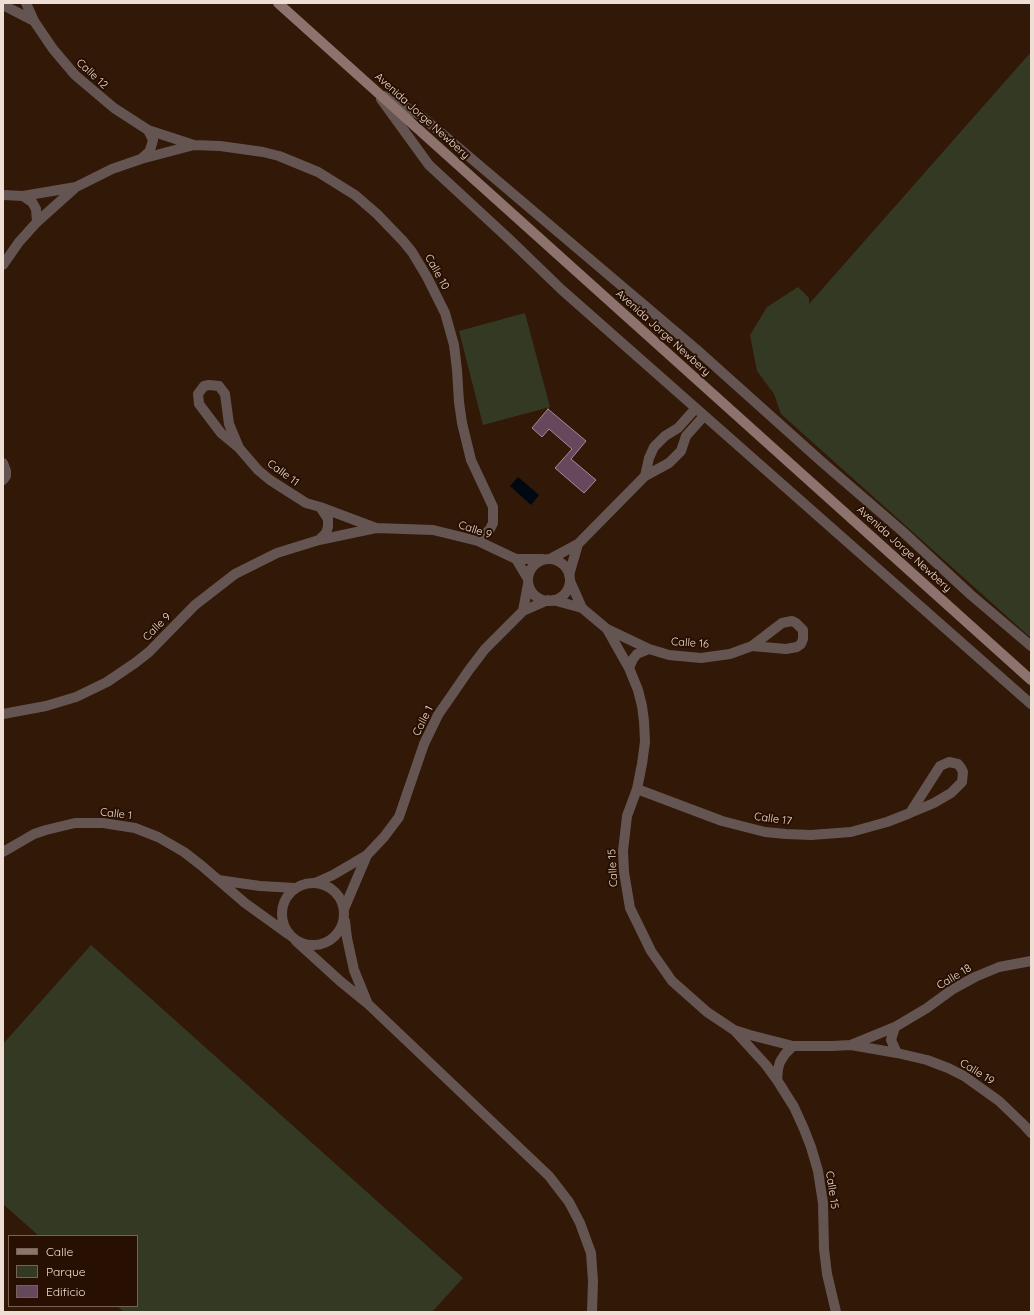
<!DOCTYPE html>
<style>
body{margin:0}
#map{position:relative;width:1034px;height:1315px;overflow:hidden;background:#311807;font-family:Quicksand,sans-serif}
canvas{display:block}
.frame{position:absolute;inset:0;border:4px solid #efded3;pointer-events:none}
.legend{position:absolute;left:8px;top:1235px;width:130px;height:72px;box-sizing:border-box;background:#270f01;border:1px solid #776255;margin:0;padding:5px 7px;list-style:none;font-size:12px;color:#efded3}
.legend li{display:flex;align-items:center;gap:8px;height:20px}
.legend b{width:20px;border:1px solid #776255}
</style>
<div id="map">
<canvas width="1034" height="1315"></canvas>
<div class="frame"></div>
<ul class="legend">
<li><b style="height:5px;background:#8d736e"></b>Calle</li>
<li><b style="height:11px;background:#343923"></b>Parque</li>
<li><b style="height:11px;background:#65485b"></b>Edificio</li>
</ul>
</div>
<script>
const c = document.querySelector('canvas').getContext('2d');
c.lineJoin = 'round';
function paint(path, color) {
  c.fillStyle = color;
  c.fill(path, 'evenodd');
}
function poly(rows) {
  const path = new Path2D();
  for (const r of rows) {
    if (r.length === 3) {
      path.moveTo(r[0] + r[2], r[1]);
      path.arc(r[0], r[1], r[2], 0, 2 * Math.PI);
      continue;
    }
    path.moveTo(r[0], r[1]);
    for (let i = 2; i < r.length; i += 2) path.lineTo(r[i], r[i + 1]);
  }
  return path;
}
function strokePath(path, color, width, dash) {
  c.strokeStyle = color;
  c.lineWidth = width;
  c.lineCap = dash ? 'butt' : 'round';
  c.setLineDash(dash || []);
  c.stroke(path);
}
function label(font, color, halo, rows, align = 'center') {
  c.font = font + ' Quicksand,sans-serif';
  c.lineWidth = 4;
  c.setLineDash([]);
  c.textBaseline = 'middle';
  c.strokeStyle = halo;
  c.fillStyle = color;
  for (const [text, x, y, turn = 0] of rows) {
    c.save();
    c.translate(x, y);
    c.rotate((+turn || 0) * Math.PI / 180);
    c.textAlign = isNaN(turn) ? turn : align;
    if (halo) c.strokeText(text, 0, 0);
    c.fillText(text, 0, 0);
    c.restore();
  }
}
paint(poly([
 [1031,52,1031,638,781,414,774,394,757,371,750,335,767,307,798,287,809,298,809,304],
 [525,313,550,407,483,425,459,331],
 [91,945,463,1278,432,1312,124,1312,117,1306,137,1306,137,1236,39,1236,3,1204,3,1044]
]), '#343923');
paint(poly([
 [518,477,539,495,531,505,510,486]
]), '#000911');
const building = poly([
 [548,409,586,441,571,459,596,480,584,493,555,468,572,449,549,429,542,437,532,428,548,409]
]);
paint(building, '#65485b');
strokePath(building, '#a9899d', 1);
strokePath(poly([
 [3,5,34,21,26,3],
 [34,21,53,49,75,75,114,108,148,130],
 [384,96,420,115,696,349,822,462,902,531,971,595,1031,646],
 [381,99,429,165,509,239,562,290,1031,704],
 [194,145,141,159,149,152,151,147,153,140,148,130,194,145,220,146,263,152,279,156,318,172,355,195,377,214,403,241,412,252,427,277,445,313,449,327,454,345,457,370,459,402,462,423,471,460,493,507,493,523,490,529,478,541],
 [76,187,23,196,32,202,36,209,37,222,76,187,112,169,141,159],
 [3,195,23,196],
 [3,265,19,242,37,222],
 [209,385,219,386,225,394,229,424,239,448,221,433,199,404,198,394,204,386,209,385],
 [695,409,678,428,665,436,654,447,649,458,645,476,669,463,681,451,686,436,704,416],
 [239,448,258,470,270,480,306,503,320,507],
 [3,463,6,471,6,476,3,480],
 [376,528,320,507,328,519,328,527,326,533,319,540,376,528,433,530,478,541,516,559],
 [578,544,645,476],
 [550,559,578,544,569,575],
 [549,580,21],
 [528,579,516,559,542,559],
 [528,584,523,611,548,600],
 [553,600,582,608,570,581],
 [582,608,607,629,649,649,637,654,633,659,629,668,607,629],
 [792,621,796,623,803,630,803,639,801,644,797,647,786,649,752,646,782,623,792,621],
 [649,649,669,655,701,658,730,654,752,646],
 [629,668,638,690,642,706,644,721,645,742,642,764,637,789,627,816,623,851,624,872,630,908,651,951,672,981,707,1012,734,1030,766,1065,777,1080,778,1069,780,1062,785,1054,793,1046,750,1035,734,1030],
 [3,714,46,706,76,697,107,682,135,663,149,652,195,605,235,574,277,553,319,540],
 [949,762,958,764,961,768,963,772,962,782,951,793,934,803,910,813,940,766,949,762],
 [637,789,722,821,765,832,786,834,811,835,851,832,887,822,910,813],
 [3,852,34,834,46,830,75,823,103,823,135,828,158,837,184,852,202,866,245,903,288,934],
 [367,855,384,837,399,817,424,744,438,715,469,670,485,649,523,611],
 [218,880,260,886,295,888],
 [313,914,31],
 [315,883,333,875,367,855,344,909],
 [345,921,347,938,354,970,367,1002],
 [296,941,340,981,367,1003,549,1176,569,1202,580,1223,591,1253,593,1281,592,1312],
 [895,1027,927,1008,953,989,975,977,999,967,1031,961],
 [793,1046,832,1046,851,1045,897,1053,891,1040,895,1027,851,1045],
 [897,1053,927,1060,948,1068,964,1076,999,1101,1024,1125,1031,1133],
 [777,1080,794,1107,804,1129,811,1147,818,1171,823,1203,824,1249,827,1274,836,1312]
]), '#655552', 10);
strokePath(poly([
 [278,3,1031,680]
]), '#8d736e', 10);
label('11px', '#efded3', '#270f01', [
 ["Calle 12",92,74,43],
 ["Avenida Jorge Newbery",422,116,42],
 ["Calle 10",437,272,61],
 ["Avenida Jorge Newbery",663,333,42],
 ["Calle 11",283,473,36],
 ["Calle 9",475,530,18],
 ["Avenida Jorge Newbery",904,549,42],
 ["Calle 9",157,627,-45],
 ["Calle 16",690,643,4],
 ["Calle 1",423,721,-63],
 ["Calle 1",116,814,7],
 ["Calle 17",773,819,8],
 ["Calle 15",613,868,-93],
 ["Calle 18",954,977,-31],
 ["Calle 19",977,1072,32],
 ["Calle 15",832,1190,82]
]);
</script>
